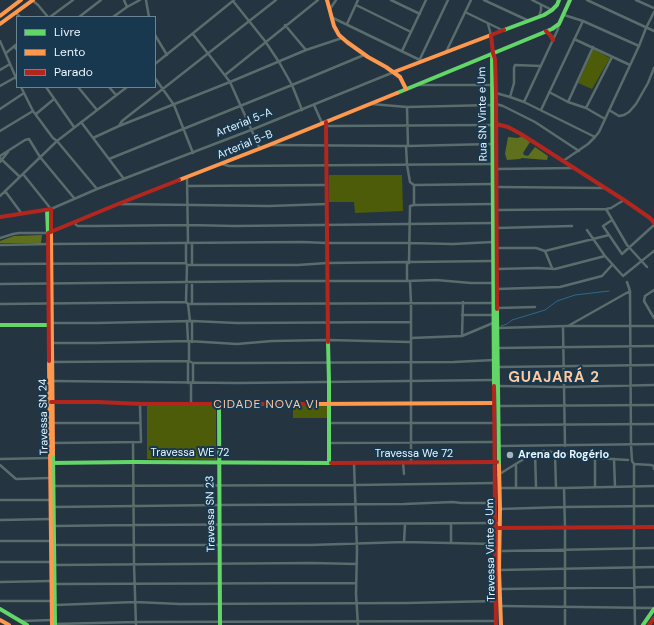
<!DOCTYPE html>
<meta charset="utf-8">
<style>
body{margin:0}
#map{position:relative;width:654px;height:625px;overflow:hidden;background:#243541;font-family:"DM Sans",sans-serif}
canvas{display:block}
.legend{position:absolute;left:16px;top:16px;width:140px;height:72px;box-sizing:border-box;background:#17384e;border:1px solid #6b8494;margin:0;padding:5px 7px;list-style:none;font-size:12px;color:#eaf5fd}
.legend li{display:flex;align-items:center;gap:8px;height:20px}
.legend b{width:20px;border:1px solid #6b8494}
</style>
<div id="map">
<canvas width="654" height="625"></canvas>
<ul class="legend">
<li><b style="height:5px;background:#63d668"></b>Livre</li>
<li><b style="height:5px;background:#ff974d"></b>Lento</li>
<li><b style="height:5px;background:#b3261e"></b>Parado</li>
</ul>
</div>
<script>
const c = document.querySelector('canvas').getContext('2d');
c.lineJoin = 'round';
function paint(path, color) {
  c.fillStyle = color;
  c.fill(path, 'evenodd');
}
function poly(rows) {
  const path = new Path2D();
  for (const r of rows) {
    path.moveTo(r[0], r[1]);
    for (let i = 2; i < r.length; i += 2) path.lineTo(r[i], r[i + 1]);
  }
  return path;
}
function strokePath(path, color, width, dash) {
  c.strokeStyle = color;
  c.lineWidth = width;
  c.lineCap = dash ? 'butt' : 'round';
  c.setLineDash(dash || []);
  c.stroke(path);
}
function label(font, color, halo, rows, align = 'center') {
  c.font = font + ' "DM Sans",sans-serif';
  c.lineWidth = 4;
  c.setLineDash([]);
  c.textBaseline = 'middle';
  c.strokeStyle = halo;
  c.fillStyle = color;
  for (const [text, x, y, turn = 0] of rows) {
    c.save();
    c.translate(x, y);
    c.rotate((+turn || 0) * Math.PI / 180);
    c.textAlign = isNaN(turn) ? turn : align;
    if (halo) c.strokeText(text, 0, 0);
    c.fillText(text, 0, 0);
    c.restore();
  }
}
paint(poly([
 [593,49,610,58,592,89,578,83],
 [329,175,402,175,403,211,355,213,354,202,329,202],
 [216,405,216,460,147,459,147,406],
 [293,405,327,405,328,418,293,418]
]), '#4c5c09');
paint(poly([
 [522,136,530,142,523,153,524,155,528,156,535,147,548,156,547,160,522,158,520,159,507,160,505,154,508,137,518,138],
 [42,235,41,243,0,243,0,241,14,236]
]), '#5e6f1e');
strokePath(poly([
 [501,326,507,324,512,320,545,310,557,301,575,295,609,291]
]), '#2e688d', 1);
strokePath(poly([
 [32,0,38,5,48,17],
 [124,0,127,7],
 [146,0,149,17],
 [391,0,420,14],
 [484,0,527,20],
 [532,0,552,10],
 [587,0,654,31],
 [636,0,654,8],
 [233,1,265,41,279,62,292,85,302,110],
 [356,5,411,32],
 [330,9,336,0],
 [465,12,502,30],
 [16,13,20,17],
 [564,15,583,21,639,46],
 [50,17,73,0],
 [79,17,101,0],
 [113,17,127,7,140,0],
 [331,17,422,61],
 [539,17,541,10,541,5],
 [347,24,358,0],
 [488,24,491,35],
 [285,25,306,50],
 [193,34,230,82,260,149],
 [155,35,167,55],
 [574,39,630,65],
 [0,41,17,80],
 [14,46,17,50],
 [402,51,426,0],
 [446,52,471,0],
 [6,53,17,44],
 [420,59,448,0],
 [155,64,234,0],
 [0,70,10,64],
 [225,75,318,0],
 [155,78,174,105,193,153],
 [418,85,492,85],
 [0,86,16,77],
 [21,87,33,111,47,130,53,138,57,141,97,189],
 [46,87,74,127],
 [78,87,97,110],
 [109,87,116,95],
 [549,92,568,102,586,108,605,119],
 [496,93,510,97,524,102,595,137],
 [510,97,514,83,514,68,515,65,541,66],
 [524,102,558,29,559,24],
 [568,102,593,47],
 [371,104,407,107,492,105],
 [496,104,503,106,535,122,579,151],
 [314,105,322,123],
 [407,107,408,146],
 [586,108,612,57],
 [0,109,24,93],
 [541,110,583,21],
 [609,110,619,116,624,115,629,112,636,104,648,83,654,68],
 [36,114,54,99],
 [81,122,124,179],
 [119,126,122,121,276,0],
 [326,126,492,125],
 [0,131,33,111],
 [93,138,119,126,230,82,306,50,342,38],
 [271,145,408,146,492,144],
 [406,146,407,165,410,182,414,185],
 [0,156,25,140,29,139,40,157,74,198],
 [0,158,20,177],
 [109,159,292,85,364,55],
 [563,161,588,144,595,137,599,132,639,46,646,28,654,12],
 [0,162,8,152],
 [222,164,229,166,235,166,492,164],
 [497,169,574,168],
 [23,174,51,209,97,189,251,130,394,72],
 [187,178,188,243],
 [414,185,493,184],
 [414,185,414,205],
 [187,186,326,185],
 [497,187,604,188],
 [5,191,22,214],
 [0,196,57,141,127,87],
 [119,204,269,206,327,204],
 [414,205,493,204],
 [606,209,627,245,647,267],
 [497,210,606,209,611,208,624,200],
 [612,220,603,226,622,254,654,225],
 [75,223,76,225,78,226,94,226,188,225,235,226,493,223],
 [497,228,572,226],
 [587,230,605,256,623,276,654,251],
 [0,238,13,234,19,233,48,233],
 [186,243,186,263],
 [192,243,192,264],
 [0,245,51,244,302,242,327,243,410,243,453,244,493,242],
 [497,248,536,248,545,251,609,235],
 [545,251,552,268],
 [407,263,407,281],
 [409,263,410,206,414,205],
 [0,264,186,263,187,265,298,265,327,263,493,261],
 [497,269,538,268,555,269,605,256],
 [410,281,411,303,411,462],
 [192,282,192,304],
 [627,282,630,291,631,445,632,461,634,464,634,568,635,625],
 [0,284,283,281,407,281,436,280,471,283,493,283],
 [497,289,560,287,602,276,612,265],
 [654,290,645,296,644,301,654,318],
 [186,302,187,265],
 [0,304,186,302,188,304,495,303],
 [188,304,190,321],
 [498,308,535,307],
 [462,315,494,315],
 [187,321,188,341],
 [192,321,192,342],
 [52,323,96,323,192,321,237,323,410,322],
 [568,326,630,291],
 [563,327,565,446],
 [498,328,567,326,654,326],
 [462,336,463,302],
 [411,338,462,336,493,323],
 [51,343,96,343,188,341,237,344,272,341,328,340,410,342],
 [498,348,654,346],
 [189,361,189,342],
 [52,362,189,361,193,363,237,363,454,362,494,360],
 [498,367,654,365],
 [53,381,237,383,494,380],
 [193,382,193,363],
 [188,383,188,361],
 [191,383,191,404],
 [498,386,564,387,654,385],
 [498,406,654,405],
 [52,423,140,423],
 [329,423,494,423],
 [498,425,654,424],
 [133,442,134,564,136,625],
 [52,443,141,442,140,404],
 [329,443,494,442],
 [498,446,654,444],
 [535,452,536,487],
 [555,453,556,488],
 [0,459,50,458],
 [614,459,615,487],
 [403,462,404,474],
 [354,463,357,550,356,594,358,625],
 [634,464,651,465,654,466,654,469],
 [0,465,16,479,50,478],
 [498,475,535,452,544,451,575,455],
 [54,486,355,485,495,483],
 [595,487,595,458,628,460],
 [499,488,564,488,654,486],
 [516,488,516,465],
 [564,488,565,528,565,625],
 [0,500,51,500],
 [53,507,220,505,404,504,453,502,461,503,495,503],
 [500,509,564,507,654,506],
 [0,520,52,519],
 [54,526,134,525,497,523],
 [0,541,51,541],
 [404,542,405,524],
 [451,543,451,524],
 [54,545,311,545,404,542,495,544],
 [503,551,654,548],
 [0,562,52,562],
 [54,565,179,564,312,563,357,564],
 [499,570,654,567],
 [0,582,51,581],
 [54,584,356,583],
 [500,589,654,587],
 [0,601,51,601],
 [55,605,135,602,180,604,406,603,496,601],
 [501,606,654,608],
 [22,621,53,620],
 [55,624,136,622,496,621]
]), '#596d6c', 2.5);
strokePath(poly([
 [504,30,544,15,552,10,557,5,559,0],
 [493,53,492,59,494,386],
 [397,93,552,29,559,24,570,0],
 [47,210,48,233],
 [497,309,499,466],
 [0,325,48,325],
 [328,342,329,382,329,463],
 [219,403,220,625],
 [53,454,55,625],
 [51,463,133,462,331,463],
 [0,609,27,625],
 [643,625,654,609]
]), '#63d668', 4);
strokePath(poly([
 [327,0,334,26,339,35,347,42,368,57,386,67,400,77,406,89],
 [0,16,21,0],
 [0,24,33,0],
 [394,72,491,35],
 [179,180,269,145,397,93],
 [51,232,53,454],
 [49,361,52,625],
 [315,404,494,403],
 [499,466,500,509,499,570,501,625],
 [0,620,9,625]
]), '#ff974d', 4);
strokePath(poly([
 [546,31,551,36,553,40],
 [326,122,328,342],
 [496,124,508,127,521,134,624,200,650,218,654,223],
 [0,217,51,209,51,232],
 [497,309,496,93,495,59,493,53,491,35,504,30],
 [49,361,48,233,118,204,179,180],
 [494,386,496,625],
 [51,402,97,402,143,404,315,404],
 [331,463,497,462],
 [496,528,654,527],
 [649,625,654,618]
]), '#b3261e', 4);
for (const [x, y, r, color] of [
 [510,455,4,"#a5b2bb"]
]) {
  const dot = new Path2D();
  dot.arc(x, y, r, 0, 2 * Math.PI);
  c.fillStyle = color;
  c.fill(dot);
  strokePath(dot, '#17384e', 1.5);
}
label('11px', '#eaf5fd', '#17384e', [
 ["Rua SN Vinte e Um",483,114,-91],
 ["Arterial 5-A",244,123,-22],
 ["Arterial 5-B",245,145,-22],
 ["Travessa SN 24",44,417,-91],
 ["Travessa WE 72",190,453],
 ["Travessa We 72",414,454],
 ["Travessa SN 23",211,514,-91],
 ["Travessa Vinte e Um",491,550,-91]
]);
label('bold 11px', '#eaf5fd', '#17384e', [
 ["Arena do Rogério",518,455]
], 'left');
c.letterSpacing = '1px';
label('12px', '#fdc9a0', '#17384e', [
 ["CIDADE NOVA VI",266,405]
]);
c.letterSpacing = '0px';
c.letterSpacing = '1px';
label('bold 15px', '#fdc9a0', '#17384e', [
 ["GUAJARÁ 2",554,378]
]);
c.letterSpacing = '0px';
</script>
